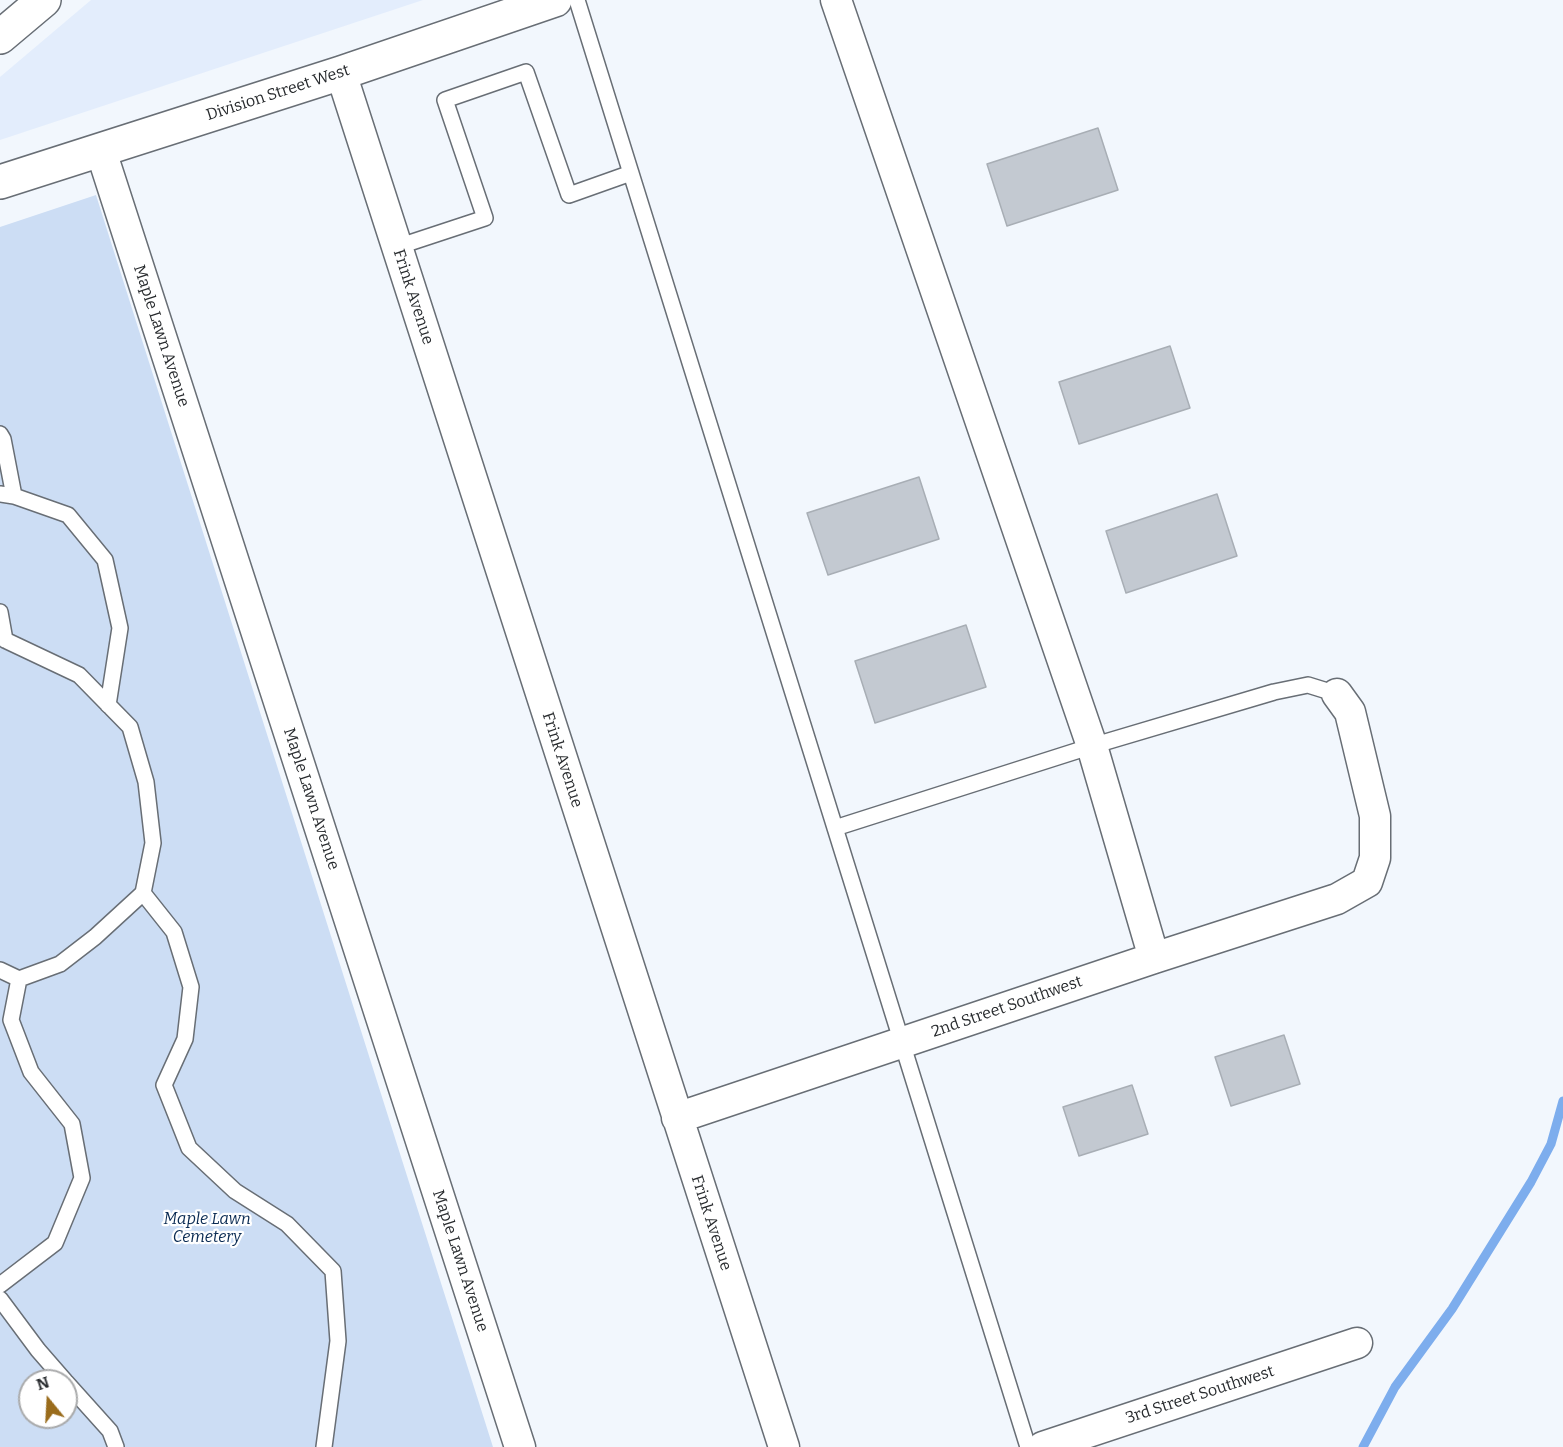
<!DOCTYPE html>
<style>
body{margin:0}
#map{position:relative;width:1563px;height:1447px;overflow:hidden;background:#f2f7fd;font-family:Bitter,serif}
canvas{display:block}
.north{position:absolute;left:18px;top:1369px;width:60px;height:60px;box-sizing:border-box;background:#fff;border:2px solid #a9aaab;border-radius:50%;rotate:342deg;font-size:16px;font-weight:700;line-height:24px;text-align:center;color:#282b2e}
.north::after{content:'';display:block;margin:auto;width:21px;height:27px;background:#9a6c1c;clip-path:polygon(50% 0,100% 100%,50% 72%,0 100%)}
</style>
<div id="map">
<canvas width="1563" height="1447"></canvas>
<div class="north">N</div>
</div>
<script>
const c = document.querySelector('canvas').getContext('2d');
c.lineJoin = 'round';
function paint(path, color) {
  c.fillStyle = color;
  c.fill(path, 'evenodd');
}
function poly(rows) {
  const path = new Path2D();
  for (const r of rows) {
    path.moveTo(r[0], r[1]);
    for (let i = 2; i < r.length; i += 2) path.lineTo(r[i], r[i + 1]);
  }
  return path;
}
function strokePath(path, color, width, dash) {
  c.strokeStyle = color;
  c.lineWidth = width;
  c.lineCap = dash ? 'butt' : 'round';
  c.setLineDash(dash || []);
  c.stroke(path);
}
function label(font, color, halo, rows, align = 'center') {
  c.font = font + ' Bitter,serif';
  c.lineWidth = 4.5;
  c.setLineDash([]);
  c.textBaseline = 'middle';
  c.strokeStyle = halo;
  c.fillStyle = color;
  for (const [text, x, y, turn = 0] of rows) {
    c.save();
    c.translate(x, y);
    c.rotate((+turn || 0) * Math.PI / 180);
    c.textAlign = isNaN(turn) ? turn : align;
    if (halo) c.strokeText(text, 0, 0);
    c.fillText(text, 0, 0);
    c.restore();
  }
}
paint(poly([
 [91,0,423,0,0,140,0,77]
]), '#e3edfc');
paint(poly([
 [96,195,493,1447,0,1447,0,227],
 [30,1381,66,1381,66,1417,30,1417]
]), '#ccddf4');
strokePath(poly([
 [1363,1447,1395,1387,1452,1309,1531,1182,1551,1144,1563,1101]
]), '#7daded', 9);
const building = poly([
 [1098,128,1118,190,1007,226,987,164,1098,128],
 [1170,346,1190,408,1079,444,1059,382,1170,346],
 [919,477,939,539,828,575,807,513,919,477],
 [1217,494,1237,556,1126,593,1106,531,1217,494],
 [966,625,986,687,875,723,855,661,966,625],
 [1284,1035,1300,1084,1231,1106,1215,1057,1284,1035],
 [1132,1085,1148,1134,1079,1156,1063,1107,1132,1085]
]);
paint(building, '#c3c9d1');
strokePath(building, '#a8aeb5', 1.5);
const lane = poly([
 [577,0,1028,1447],
 [397,247,485,218,445,100,526,72,569,195,631,173],
 [0,434,3,439,14,496],
 [0,494,14,496,68,515,105,560,120,628,108,705],
 [0,612,5,640],
 [5,640,79,675,130,727,146,782,153,843,143,893,174,932,191,987,185,1039,164,1085,189,1148,235,1191,287,1224,333,1271,338,1341,324,1447],
 [835,828,1092,746,1274,692,1308,685,1337,694],
 [0,970,19,979,11,1020,31,1072,72,1124,82,1178,55,1243,0,1285],
 [19,979,60,964,95,937,143,893],
 [0,1299,38,1350,65,1381],
 [66,1382,110,1431,116,1447]
]);
const street = poly([
 [836,0,1092,746,1154,958],
 [341,73,784,1447],
 [101,151,520,1447],
 [677,1118,1154,958,1337,899,1367,882,1375,858,1375,816,1350,712,1337,694],
 [1043,1447,1357,1343]
]);
const secondary = poly([
 [0,37,44,0],
 [0,182,341,73,555,0]
]);
strokePath(lane, '#686e75', 18);
strokePath(street, '#686e75', 33);
strokePath(secondary, '#686e75', 36);
strokePath(lane, '#fff', 15);
strokePath(street, '#fff', 30);
strokePath(secondary, '#fff', 33);
label('16px', '#282b2e', '#fff', [
 ["Division Street West",278,93,-18],
 ["Frink Avenue",413,297,72],
 ["Maple Lawn Avenue",161,336,72],
 ["Frink Avenue",562,760,72],
 ["Maple Lawn Avenue",311,799,72],
 ["2nd Street Southwest",1007,1007,-19],
 ["Frink Avenue",711,1223,72],
 ["Maple Lawn Avenue",460,1261,72],
 ["3rd Street Southwest",1200,1395,-18]
]);
label('italic 16px', '#092a52', '#fff', [
 ["Maple Lawn",207,1220],
 ["Cemetery",207,1238]
]);
</script>
